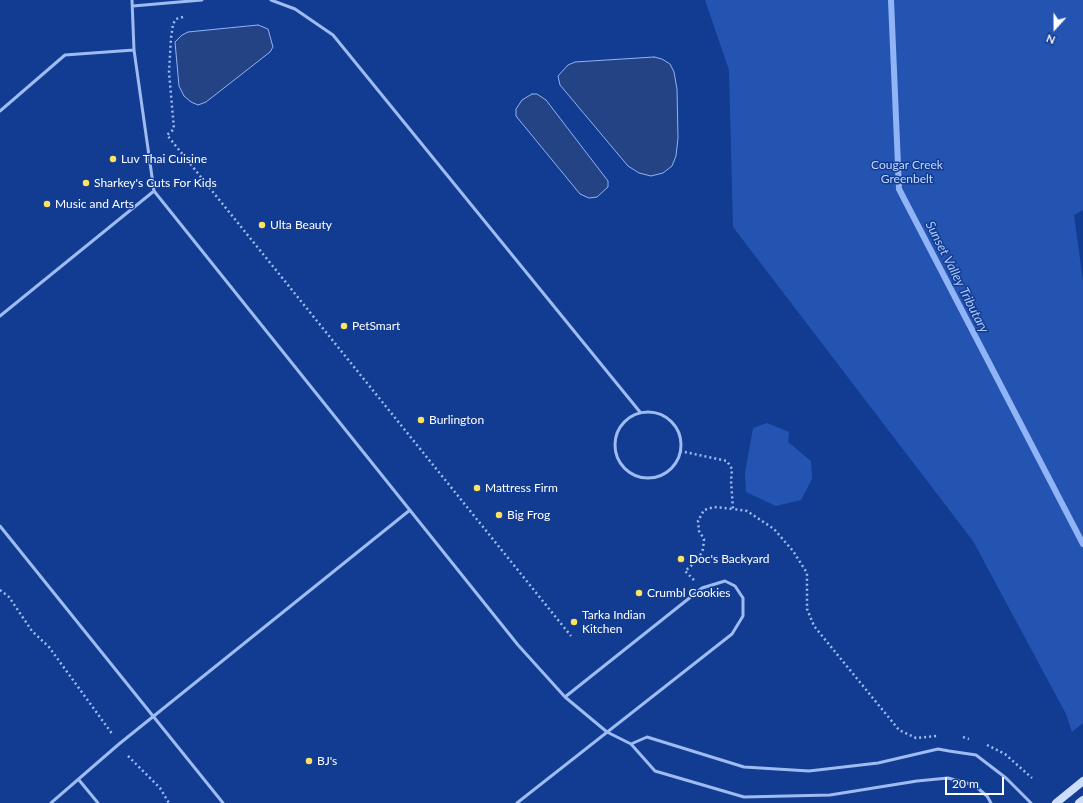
<!DOCTYPE html>
<style>
body{margin:0}
#map{position:relative;width:1083px;height:803px;overflow:hidden;background:#123c92;font-family:Lato,sans-serif}
canvas{display:block}
.north{position:absolute;left:1035px;top:8px;width:40px;height:40px;-webkit-text-stroke:3px #123c92;paint-order:stroke;rotate:201deg;font-size:11px;font-weight:700;line-height:16px;text-align:center;color:#fff}
.north::after{content:'';display:block;margin:auto;width:14px;height:18px;background:#fff;clip-path:polygon(50% 0,100% 100%,50% 72%,0 100%)}
.scale{position:absolute;left:945px;top:777px;width:59px;height:18px;box-sizing:border-box;border:2px solid #fff;border-top:0;padding-left:5px;font-size:12px;line-height:14px;white-space:nowrap;color:#fff;-webkit-text-stroke:3px #123c92;paint-order:stroke}
</style>
<div id="map">
<canvas width="1083" height="803"></canvas>
<div class="north">N</div>
<div class="scale">20 m</div>
</div>
<script>
const c = document.querySelector('canvas').getContext('2d');
c.lineJoin = 'round';
function paint(path, color) {
  c.fillStyle = color;
  c.fill(path, 'evenodd');
}
function poly(rows) {
  const path = new Path2D();
  for (const r of rows) {
    if (r.length === 3) {
      path.moveTo(r[0] + r[2], r[1]);
      path.arc(r[0], r[1], r[2], 0, 2 * Math.PI);
      continue;
    }
    path.moveTo(r[0], r[1]);
    for (let i = 2; i < r.length; i += 2) path.lineTo(r[i], r[i + 1]);
  }
  return path;
}
function strokePath(path, color, width, dash) {
  c.strokeStyle = color;
  c.lineWidth = width;
  c.lineCap = dash ? 'butt' : 'round';
  c.setLineDash(dash || []);
  c.stroke(path);
}
function label(font, color, halo, rows, align = 'center') {
  c.font = font + ' Lato,sans-serif';
  c.lineWidth = 3;
  c.setLineDash([]);
  c.textBaseline = 'middle';
  c.strokeStyle = halo;
  c.fillStyle = color;
  for (const [text, x, y, turn = 0] of rows) {
    c.save();
    c.translate(x, y);
    c.rotate((+turn || 0) * Math.PI / 180);
    c.textAlign = isNaN(turn) ? turn : align;
    if (halo) c.strokeText(text, 0, 0);
    c.fillText(text, 0, 0);
    c.restore();
  }
}
paint(poly([
 [705,0,1083,0,1083,210,1074,215,1083,281,1083,723,1072,732,1066,714,973,541,733,227,729,70],
 [767,423,789,432,788,442,811,461,812,479,801,500,776,506,746,492,745,473,753,428]
]), '#2354b2');
const water = poly([
 [258,25,268,29,273,47,270,52,206,102,198,105,191,102,184,96,179,86,175,42,182,35,188,32,258,25],
 [654,57,662,59,670,64,674,72,677,89,678,138,676,156,672,166,663,173,651,176,639,173,628,166,560,85,558,76,568,65,575,62,654,57],
 [532,94,537,94,546,100,608,181,608,187,597,197,589,198,580,194,516,116,516,109,522,100,532,94]
]);
paint(water, '#244384');
strokePath(water, '#90b4f6', 1);
strokePath(poly([
 [891,0,899,189,1083,544]
]), '#90b4f6', 6);
strokePath(poly([
 [183,17,176,19,173,24,171,38,169,72,174,129,167,135,571,636],
 [680,451,727,461,732,469,731,481,733,509,747,511,774,529,793,551,807,573,807,609,814,626,899,730,916,738,937,736],
 [694,580,685,571,698,560,703,549,704,539,699,531,698,521,704,510,714,507,733,509],
 [0,590,9,597,32,631,49,647,113,735],
 [963,737,969,739],
 [987,745,1005,754,1032,778],
 [128,756,160,788,169,803]
]), '#9ebbf2', 2.5, [2, 3]);
strokePath(poly([
 [132,0,134,50,154,191,518,645,565,697,607,732,631,744,655,771,744,797,830,795,917,781,948,778,974,785,987,796,991,803],
 [271,0,295,9,333,35,640,412],
 [133,6,202,0],
 [0,111,65,55,134,50],
 [0,316,154,191],
 [648,445,33],
 [0,526,223,803],
 [631,744,647,737,744,767,809,771,878,763,938,749,949,751,976,755,1006,778,1031,803],
 [79,780,98,803],
 [51,803,119,744,410,510],
 [517,803,732,634,743,616,743,598,735,586,725,581,702,588,565,697]
]), '#9ebbf2', 3);
strokePath(poly([
 [1056,803,1083,781],
 [1079,803,1083,800]
]), '#cdddfc', 8);
for (const [x, y, r, color] of [
 [113,159,4,"#ffe260"],
 [86,183,4,"#ffe260"],
 [47,204,4,"#ffe260"],
 [262,225,4,"#ffe260"],
 [344,326,4,"#ffe260"],
 [421,420,4,"#ffe260"],
 [477,488,4,"#ffe260"],
 [499,515,4,"#ffe260"],
 [681,559,4,"#ffe260"],
 [639,593,4,"#ffe260"],
 [574,622,4,"#ffe260"],
 [309,761,4,"#ffe260"]
]) {
  const dot = new Path2D();
  dot.arc(x, y, r, 0, 2 * Math.PI);
  c.fillStyle = color;
  c.fill(dot);
  strokePath(dot, '#123c92', 1.5);
}
label('12px', '#fff', '#123c92', [
 ["Luv Thai Cuisine",121,159],
 ["Sharkey's Cuts For Kids",94,183],
 ["Music and Arts",55,204],
 ["Ulta Beauty",270,225],
 ["PetSmart",352,326],
 ["Burlington",429,420],
 ["Mattress Firm",485,488],
 ["Big Frog",507,515],
 ["Doc's Backyard",689,559],
 ["Crumbl Cookies",647,593],
 ["Tarka Indian",582,615],
 ["Kitchen",582,629],
 ["BJ's",317,761]
], 'left');
label('12px', '#c6d9fd', '#123c92', [
 ["Cougar Creek",907,165],
 ["Greenbelt",907,179]
]);
label('italic 13px', '#aac6f9', '#123c92', [
 ["Sunset Valley Tributary",957,277,63]
]);
</script>
